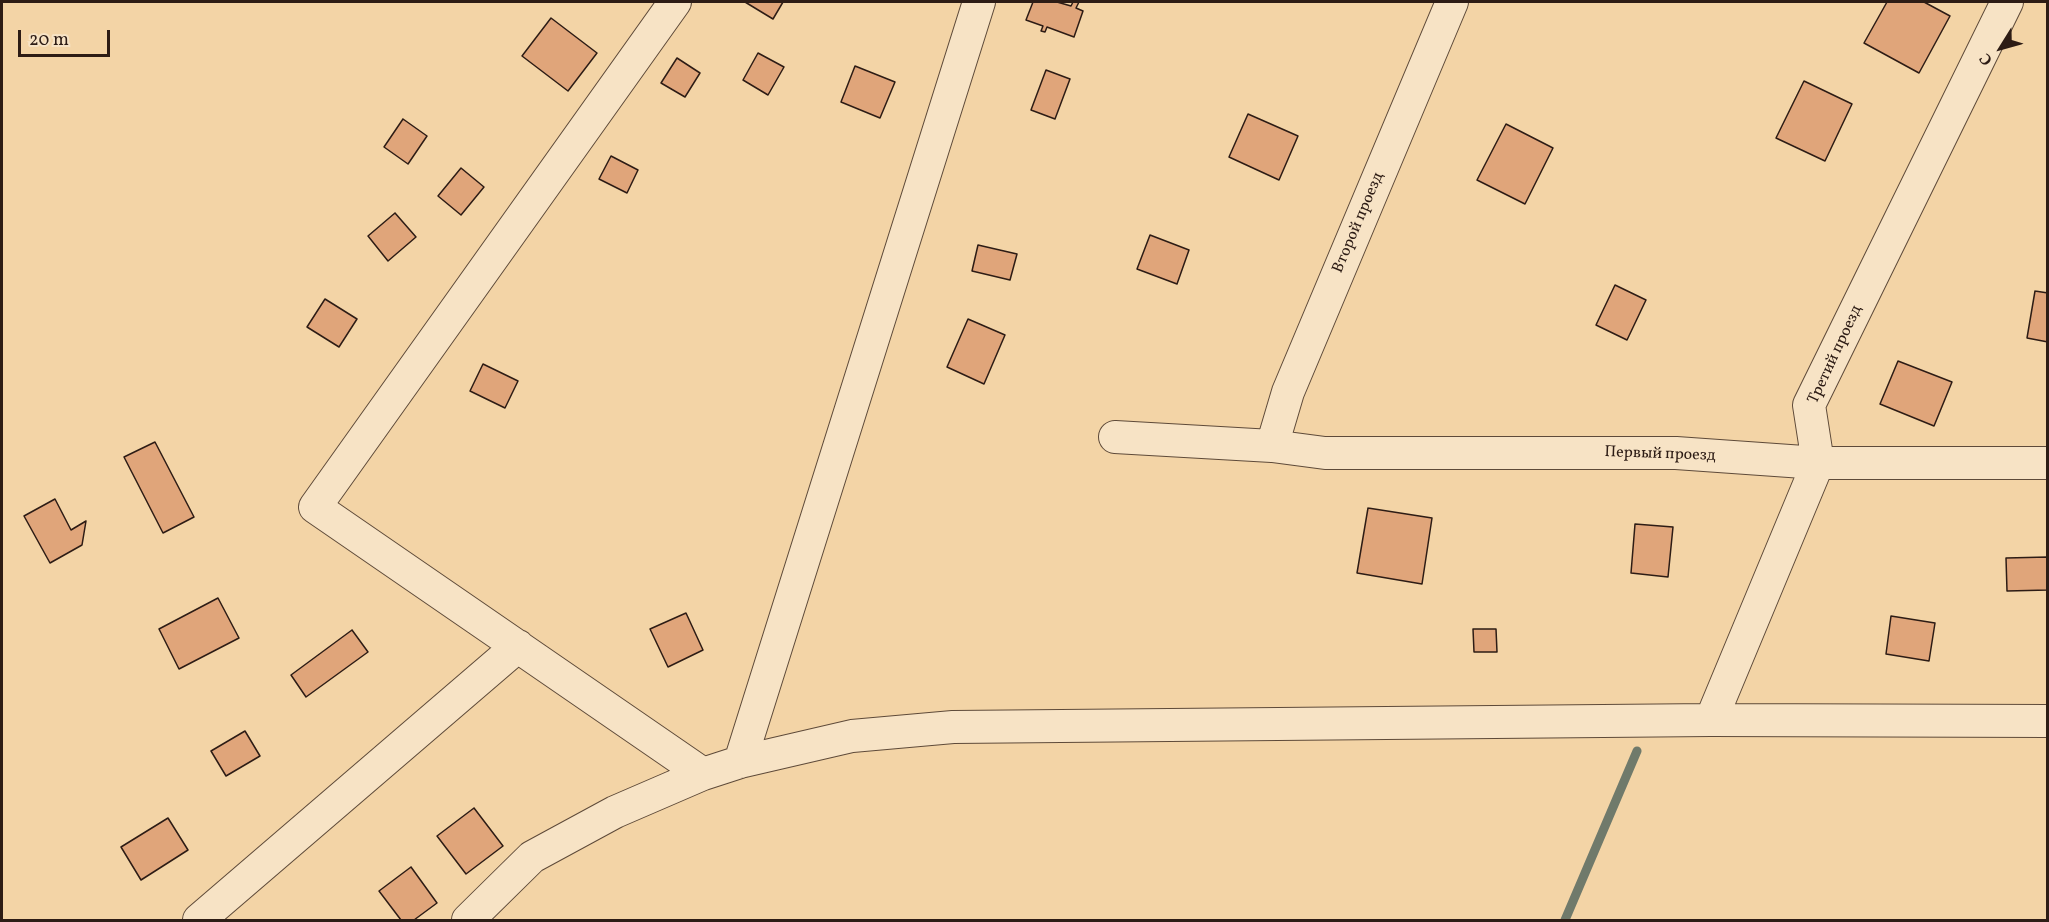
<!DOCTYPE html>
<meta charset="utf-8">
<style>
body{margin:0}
#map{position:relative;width:2049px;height:922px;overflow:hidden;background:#f3d4a6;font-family:Vollkorn,serif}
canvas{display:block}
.frame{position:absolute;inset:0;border:3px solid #2d1c15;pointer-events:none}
.north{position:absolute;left:1971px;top:18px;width:60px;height:60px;-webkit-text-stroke:4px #f7e3c5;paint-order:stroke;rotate:233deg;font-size:16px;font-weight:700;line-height:24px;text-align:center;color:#2d1c15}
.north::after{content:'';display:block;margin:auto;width:21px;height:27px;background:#2d1c15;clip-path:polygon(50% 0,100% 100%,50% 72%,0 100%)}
.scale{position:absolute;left:18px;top:30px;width:92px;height:27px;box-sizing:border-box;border:3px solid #2d1c15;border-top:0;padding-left:8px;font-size:18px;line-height:21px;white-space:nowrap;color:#2d1c15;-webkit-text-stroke:4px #f7e3c5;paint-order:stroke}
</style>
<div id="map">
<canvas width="2049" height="922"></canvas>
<div class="frame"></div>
<div class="north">С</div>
<div class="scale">20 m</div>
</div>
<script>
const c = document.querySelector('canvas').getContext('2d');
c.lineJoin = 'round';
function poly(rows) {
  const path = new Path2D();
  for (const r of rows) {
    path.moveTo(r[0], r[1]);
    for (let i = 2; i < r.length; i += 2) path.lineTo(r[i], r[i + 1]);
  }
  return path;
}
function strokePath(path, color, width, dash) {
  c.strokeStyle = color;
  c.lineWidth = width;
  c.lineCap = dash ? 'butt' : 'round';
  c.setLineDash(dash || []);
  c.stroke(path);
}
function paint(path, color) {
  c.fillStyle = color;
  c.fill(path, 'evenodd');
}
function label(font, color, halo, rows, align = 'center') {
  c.font = font + ' Vollkorn,serif';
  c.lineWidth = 6;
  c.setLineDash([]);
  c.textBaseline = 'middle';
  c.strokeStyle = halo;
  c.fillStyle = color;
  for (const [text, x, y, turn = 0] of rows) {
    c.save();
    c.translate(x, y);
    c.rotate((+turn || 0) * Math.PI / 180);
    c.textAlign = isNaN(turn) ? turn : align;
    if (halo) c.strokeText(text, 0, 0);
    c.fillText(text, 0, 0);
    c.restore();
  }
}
strokePath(poly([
 [1565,920,1637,751]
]), '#707a6b', 9);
const building = poly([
 [745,2,783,2,773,19,745,2],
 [1033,2,1057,2,1071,6,1073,2,1079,2,1076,8,1083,11,1074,37,1047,27,1045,32,1041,31,1043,26,1026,20,1033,2],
 [1887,2,1924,2,1950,16,1919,73,1864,43,1887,2],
 [551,18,597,53,568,91,522,56,551,18],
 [758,53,784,67,768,95,743,80,758,53],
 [677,58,700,73,685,97,661,83,677,58],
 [855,66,895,82,880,118,841,102,855,66],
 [1046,70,1070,79,1055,119,1031,110,1046,70],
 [1804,81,1852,104,1825,161,1776,138,1804,81],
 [1248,114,1298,136,1279,180,1229,157,1248,114],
 [403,119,427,136,408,164,384,147,403,119],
 [1506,124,1553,148,1525,204,1477,180,1506,124],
 [611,156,638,170,627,193,599,179,611,156],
 [461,168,484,187,461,215,438,196,461,168],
 [395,213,416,237,388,261,368,236,395,213],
 [1150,235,1189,250,1177,284,1137,269,1150,235],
 [978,245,1017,254,1010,280,972,271,978,245],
 [1615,285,1646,300,1627,340,1596,325,1615,285],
 [2035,291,2048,293,2048,342,2027,338,2035,291],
 [325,299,357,319,339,347,307,327,325,299],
 [968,319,1005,335,984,384,947,367,968,319],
 [1898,361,1952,382,1934,426,1880,404,1898,361],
 [483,364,518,381,505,408,470,391,483,364],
 [155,442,194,517,163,533,124,457,155,442],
 [55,499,71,530,86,521,82,545,50,563,24,516,55,499],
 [1368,508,1432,518,1422,584,1357,573,1368,508],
 [1635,524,1673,527,1668,577,1631,573,1635,524],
 [2048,557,2048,590,2007,591,2006,558,2048,557],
 [218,598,239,638,179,669,159,629,218,598],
 [686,613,703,650,668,667,650,629,686,613],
 [1891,616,1935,623,1929,661,1886,654,1891,616],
 [1473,629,1496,629,1497,652,1474,652,1473,629],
 [352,630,368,652,306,697,291,675,352,630],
 [245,731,260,756,226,776,211,751,245,731],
 [474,808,503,846,466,874,437,836,474,808],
 [168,818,188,850,141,880,121,847,168,818],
 [411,867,437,903,414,920,401,920,379,891,411,867]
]);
paint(building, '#e0a57a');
strokePath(building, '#2d1c15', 1.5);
const minor = poly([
 [675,2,315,507,703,774],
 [1115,437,1272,446,1325,453,1676,453,1818,463,2048,463],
 [1272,446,1288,392,1452,2],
 [1711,720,1818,463,1809,405,2007,2],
 [740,762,979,2],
 [199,920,518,646],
 [468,920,532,857,615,812,703,774,740,762,852,736,953,727,1711,720,2048,721]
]);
strokePath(minor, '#5e4a39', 34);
strokePath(minor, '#f7e3c5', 32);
label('16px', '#2d1c15', '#f7e3c5', [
 ["Второй проезд",1359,223,-67],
 ["Третий проезд",1836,355,-65],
 ["Первый проезд",1660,455,2]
]);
</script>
